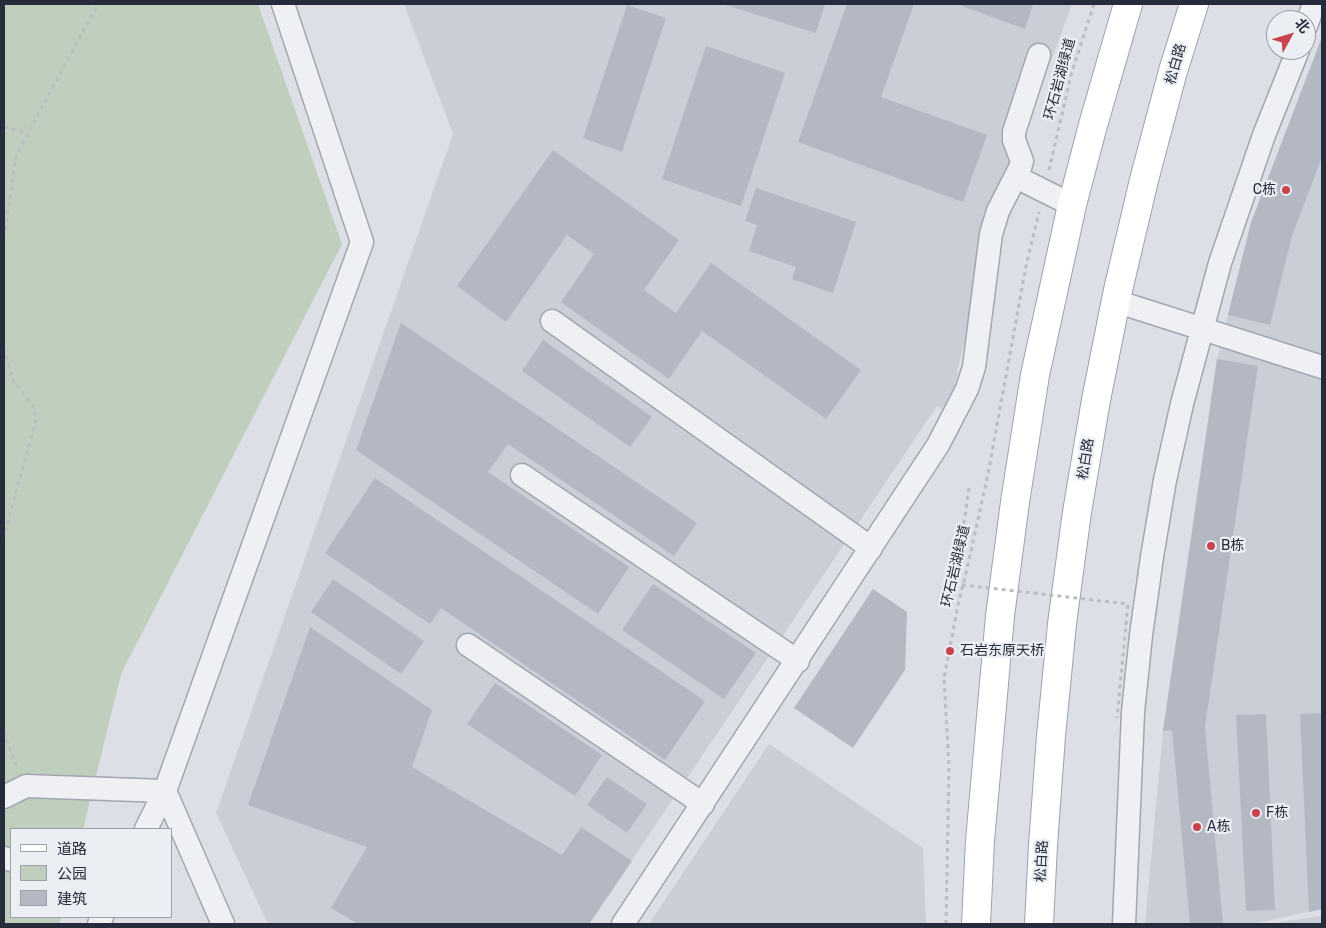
<!DOCTYPE html>
<meta charset="utf-8">
<style>
body{margin:0}
#map{position:relative;width:1326px;height:928px;overflow:hidden;background:#dcdfe5;font-family:Rubik,"Noto Sans SC",sans-serif}
canvas{display:block}
.frame{position:absolute;inset:0;border:5px solid #262c3b;pointer-events:none}
.legend{position:absolute;left:10px;top:828px;width:162px;height:90px;box-sizing:border-box;background:#ebeef3;border:1px solid #9ca0a9;margin:0;padding:6px 9px;list-style:none;font-size:15px;color:#262c3b}
.legend li{display:flex;align-items:center;gap:10px;height:25px}
.legend b{width:25px;border:1px solid #9ca0a9}
.north{position:absolute;left:1266px;top:10px;width:50px;height:50px;box-sizing:border-box;background:#ebeef3;border:1px solid #9ca0a9;border-radius:50%;rotate:51deg;font-size:14px;font-weight:700;line-height:20px;text-align:center;color:#262c3b}
.north::after{content:'';display:block;margin:auto;width:18px;height:22px;background:#c8434e;clip-path:polygon(50% 0,100% 100%,50% 72%,0 100%)}
</style>
<div id="map">
<canvas width="1326" height="928"></canvas>
<div class="frame"></div>
<ul class="legend">
<li><b style="height:6px;background:#fff"></b>道路</li>
<li><b style="height:14px;background:#c0cfbd"></b>公园</li>
<li><b style="height:14px;background:#b3b8c2"></b>建筑</li>
</ul>
<div class="north">北</div>
</div>
<script>
const c = document.querySelector('canvas').getContext('2d');
c.lineJoin = 'round';
function paint(path, color) {
  c.fillStyle = color;
  c.fill(path, 'evenodd');
}
function poly(rows) {
  const path = new Path2D();
  for (const r of rows) {
    path.moveTo(r[0], r[1]);
    for (let i = 2; i < r.length; i += 2) path.lineTo(r[i], r[i + 1]);
  }
  return path;
}
function strokePath(path, color, width, dash) {
  c.strokeStyle = color;
  c.lineWidth = width;
  c.lineCap = dash ? 'butt' : 'round';
  c.setLineDash(dash || []);
  c.stroke(path);
}
function label(font, color, halo, rows, align = 'center') {
  c.font = font + ' Rubik,"Noto Sans SC",sans-serif';
  c.lineWidth = 4.5;
  c.setLineDash([]);
  c.textBaseline = 'middle';
  c.strokeStyle = halo;
  c.fillStyle = color;
  for (const [text, x, y, turn = 0] of rows) {
    c.save();
    c.translate(x, y);
    c.rotate((+turn || 0) * Math.PI / 180);
    c.textAlign = isNaN(turn) ? turn : align;
    if (halo) c.strokeText(text, 0, 0);
    c.fillText(text, 0, 0);
    c.restore();
  }
}
paint(poly([
 [404,4,1072,4,1016,156,985,257,958,368,950,415,937,406,589,924,271,924,267,922,216,813,453,134],
 [1322,37,1322,909,1253,924,1145,924,1163,731,1217,359,1251,222],
 [769,744,923,848,926,924,649,924],
 [1322,916,1322,924,1266,924]
]), '#caced7');
paint(poly([
 [4,4,258,4,342,244,121,674,83,829,11,829,11,917,61,917,59,924,4,924]
]), '#c0cfbd');
paint(poly([
 [722,4,825,4,816,33],
 [847,4,914,4,881,97,987,135,963,202,798,142],
 [957,4,1033,4,1025,29],
 [627,5,666,18,622,152,583,138],
 [1322,37,1322,157,1292,236,1270,325,1228,315,1251,223],
 [706,46,785,73,741,206,662,179],
 [553,150,679,240,644,290,676,313,711,263,861,370,826,419,702,331,669,379,561,302,594,254,567,235,506,322,457,286],
 [756,188,856,222,833,293,792,279,796,267,749,251,757,225,745,221],
 [401,323,697,523,674,556,508,444,488,472,629,567,598,614,356,450],
 [543,340,652,417,630,447,522,371],
 [1217,359,1258,366,1205,727,1223,924,1190,924,1172,730,1163,731],
 [375,478,705,701,665,760,441,608,430,624,325,553],
 [333,579,424,641,401,674,311,612],
 [653,584,756,653,724,699,622,630],
 [873,589,907,612,905,670,853,748,794,708],
 [310,627,432,710,412,767,562,855,581,827,632,861,589,924,358,924,331,908,367,847,248,805],
 [495,683,602,755,575,796,467,724],
 [1322,713,1322,909,1309,912,1300,714],
 [1266,714,1275,910,1246,911,1236,715],
 [607,777,647,804,627,833,587,805]
]), '#b3b8c2');
const minor = poly([
 [1306,26,1314,4],
 [1016,177,1072,205],
 [1115,301,1322,367],
 [552,321,871,548],
 [522,475,798,661],
 [468,645,703,804],
 [4,797,26,786,165,791,146,829],
 [4,858,11,860],
 [99,924,102,917],
 [223,924,165,791,362,242,283,4],
 [623,924,938,445,967,389,974,367,991,234,998,211,1020,168,1022,161,1014,140,1014,132,1039,55],
 [1124,924,1133,712,1141,635,1152,557,1165,480,1182,404,1220,263,1264,135,1298,50]
]);
const major = poly([
 [976,924,980,841,1000,616,1015,502,1035,375,1072,205,1093,125,1128,4],
 [1039,924,1043,845,1051,736,1062,624,1077,512,1096,400,1118,290,1144,180,1173,71,1194,4]
]);
strokePath(minor, '#a2a6af', 25);
strokePath(major, '#9ba2b0', 30);
strokePath(poly([
 [4,127,27,133],
 [1049,170,1071,75,1094,4],
 [4,238,16,155,98,4],
 [4,348,13,380,33,406,36,420,4,536],
 [4,732,16,765],
 [946,924,949,767,944,678,958,605,967,569,988,474,1026,266,1039,212]
]), '#babdc4', 3, [4, 4]);
strokePath(minor, '#eef0f4', 22);
strokePath(major, '#fff', 28);
strokePath(poly([
 [969,488,955,584,1128,604,1117,718]
]), '#babdc4', 3, [4, 4]);
for (const [x, y, r, color] of [
 [1286,190,5,"#c8434e"],
 [1211,546,5,"#c8434e"],
 [950,651,5,"#c8434e"],
 [1256,813,5,"#c8434e"],
 [1197,827,5,"#c8434e"]
]) {
  const dot = new Path2D();
  dot.arc(x, y, r, 0, 2 * Math.PI);
  c.fillStyle = color;
  c.fill(dot);
  strokePath(dot, '#ebeef3', 2);
}
label('14px', '#262c3b', '#ebeef3', [
 ["松白路",1176,64,-74],
 ["环石岩湖绿道",1060,79,-75],
 ["松白路",1086,459,-81],
 ["环石岩湖绿道",956,566,-77],
 ["松白路",1042,861,-87]
]);
label('14px', '#262c3b', '#ebeef3', [
 ["C栋",1276,190,"right"],
 ["B栋",1221,546],
 ["石岩东原天桥",960,651],
 ["F栋",1266,813],
 ["A栋",1207,827]
], 'left');
</script>
